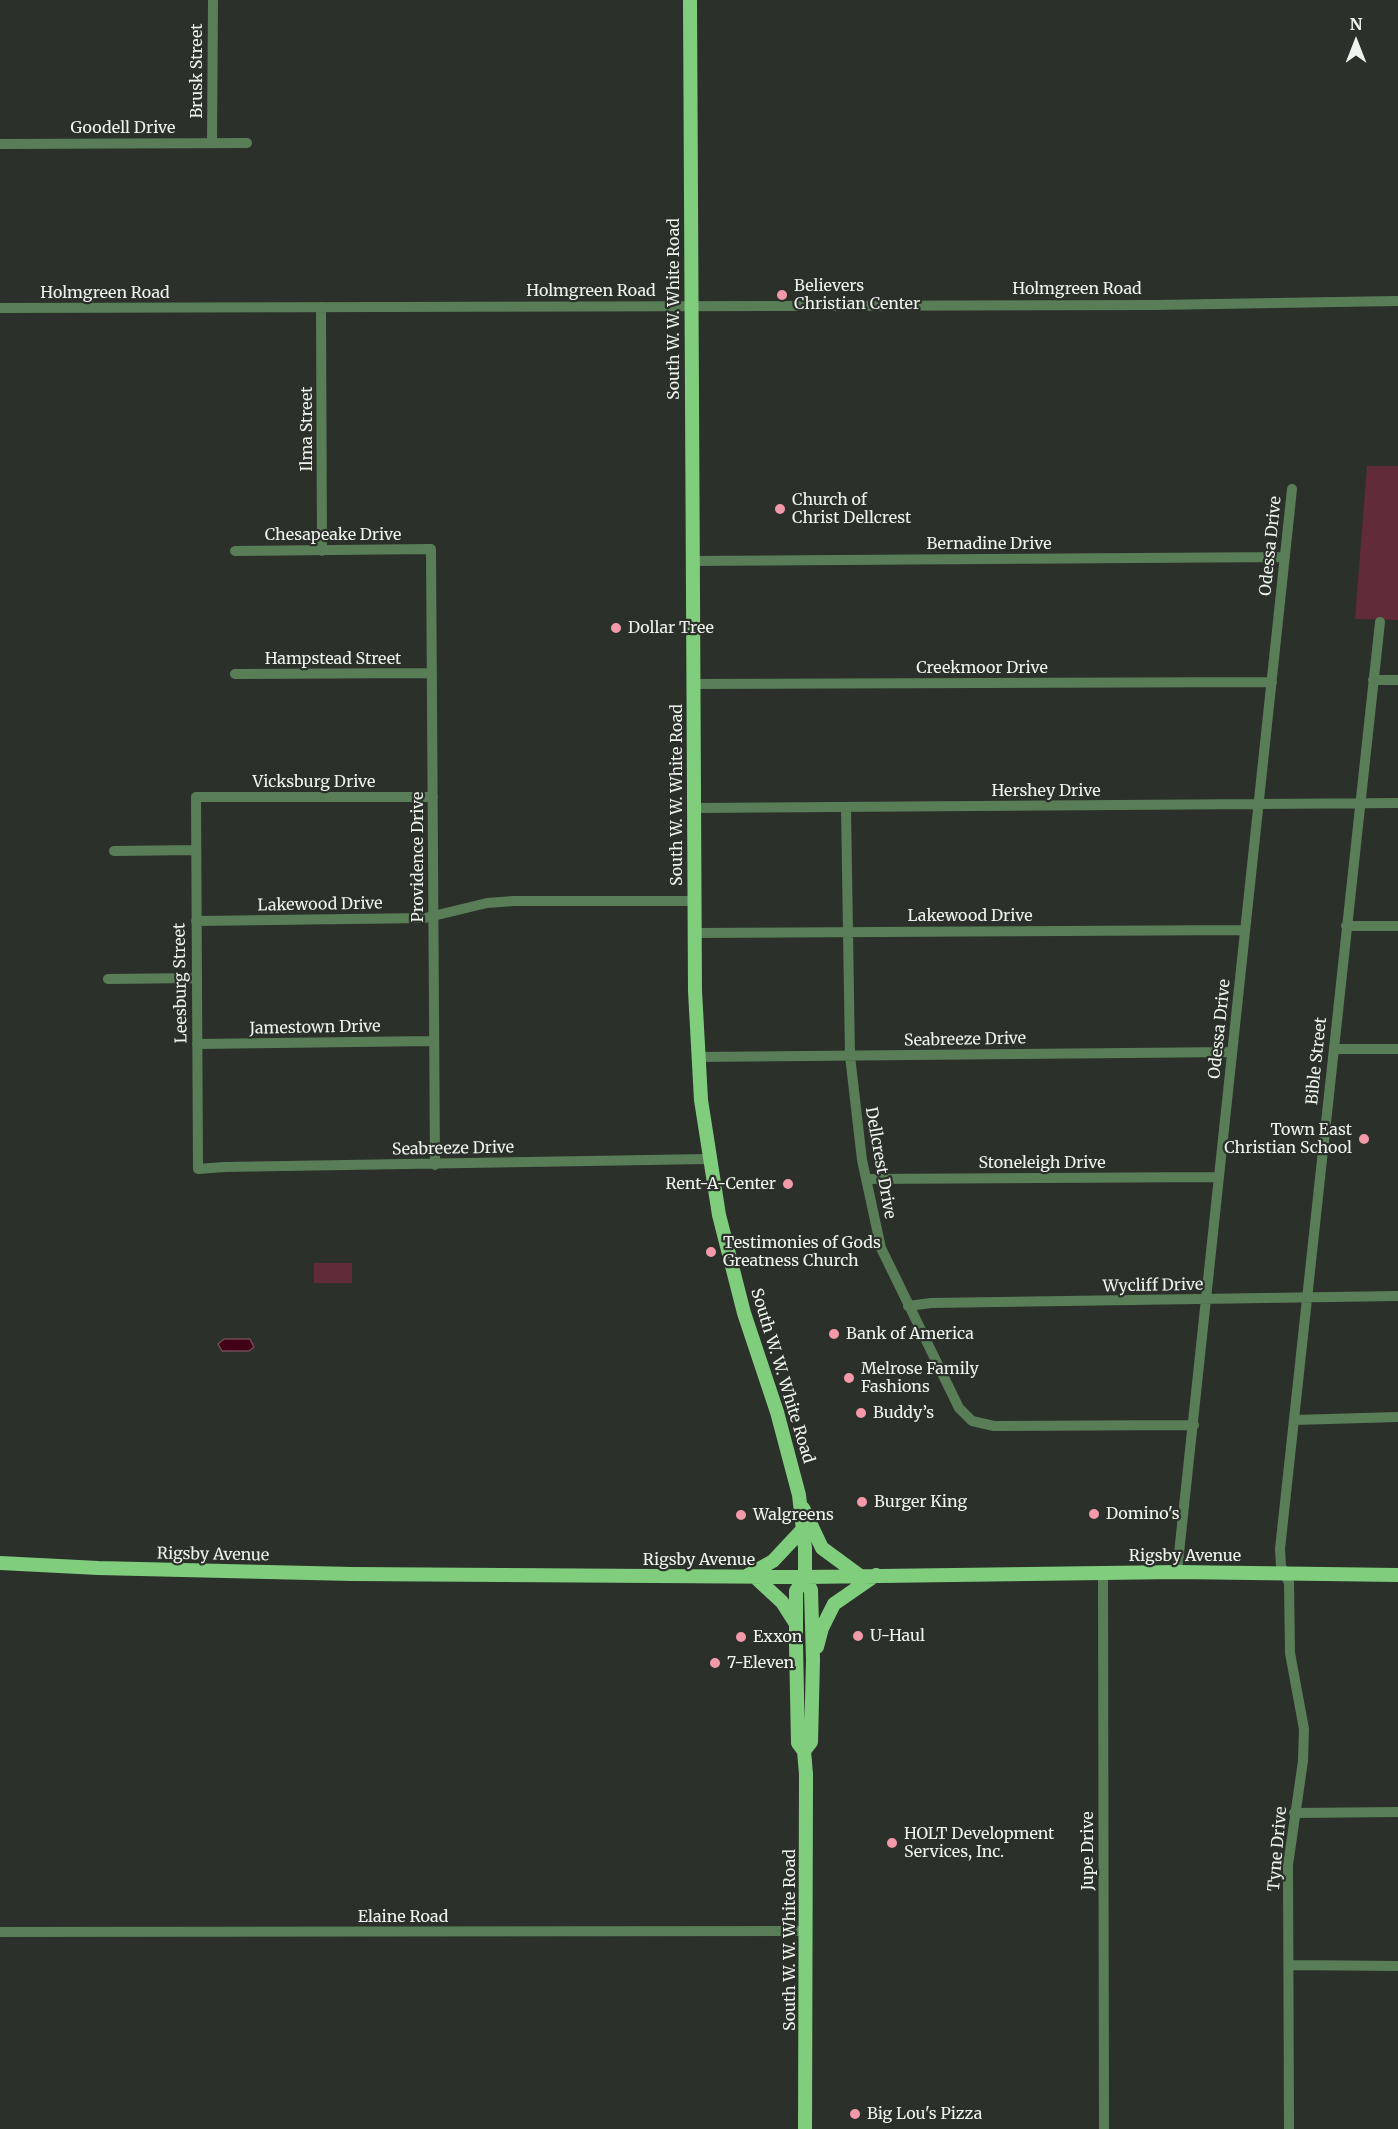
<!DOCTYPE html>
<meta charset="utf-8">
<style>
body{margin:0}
#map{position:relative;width:1398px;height:2129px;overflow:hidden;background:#2b302a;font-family:Merriweather,serif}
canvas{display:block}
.north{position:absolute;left:1326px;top:12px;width:60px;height:60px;-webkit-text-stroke:4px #2b302a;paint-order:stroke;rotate:0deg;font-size:16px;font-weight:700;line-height:24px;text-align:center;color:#eff3ef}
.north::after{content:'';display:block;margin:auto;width:21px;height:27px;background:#eff3ef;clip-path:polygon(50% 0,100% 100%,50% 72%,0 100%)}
</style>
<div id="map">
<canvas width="1398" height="2129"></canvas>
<div class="north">N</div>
</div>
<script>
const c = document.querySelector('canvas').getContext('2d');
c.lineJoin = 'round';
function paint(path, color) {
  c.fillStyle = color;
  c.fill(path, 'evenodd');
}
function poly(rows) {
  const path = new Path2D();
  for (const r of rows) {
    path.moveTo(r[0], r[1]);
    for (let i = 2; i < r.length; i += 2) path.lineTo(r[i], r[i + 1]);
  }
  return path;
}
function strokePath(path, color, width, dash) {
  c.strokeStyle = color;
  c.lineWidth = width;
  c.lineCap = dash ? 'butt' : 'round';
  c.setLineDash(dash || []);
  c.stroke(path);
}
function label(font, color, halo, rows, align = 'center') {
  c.font = font + ' Merriweather,serif';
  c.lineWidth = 4.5;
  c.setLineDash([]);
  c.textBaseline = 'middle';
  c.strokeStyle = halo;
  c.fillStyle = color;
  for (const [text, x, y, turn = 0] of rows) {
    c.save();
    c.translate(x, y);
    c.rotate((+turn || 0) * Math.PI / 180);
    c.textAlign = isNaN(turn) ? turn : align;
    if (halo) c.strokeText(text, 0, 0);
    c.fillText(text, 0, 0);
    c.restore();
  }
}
paint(poly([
 [1367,466,1398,466,1398,620,1355,619],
 [314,1263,352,1263,352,1283,314,1283]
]), '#612b37');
const water = poly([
 [224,1339,250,1339,254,1347,249,1351,222,1351,218,1344,224,1339]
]);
paint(water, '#410015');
strokePath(water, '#754956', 1.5);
strokePath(poly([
 [212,143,213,0],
 [0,144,247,143],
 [321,307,322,551],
 [0,308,1154,305,1398,301],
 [235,551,431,549,435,1165],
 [692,561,1285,557],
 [235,674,432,673],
 [1373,680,1398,680],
 [693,684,1272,682],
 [433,797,196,797,198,1169,224,1167,708,1159],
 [694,808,1398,803],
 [846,808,850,1056,862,1160,881,1248,959,1408,972,1421,994,1426,1194,1425],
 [114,851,196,850],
 [196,921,425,918,487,903,514,901,694,901],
 [1346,926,1398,926],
 [695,933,1245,930],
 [108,979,196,978],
 [197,1044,434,1041],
 [1334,1049,1398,1049],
 [698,1057,1232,1052],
 [866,1179,1219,1177],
 [908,1306,931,1303,1398,1296],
 [1294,1420,1398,1417],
 [1177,1572,1292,489],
 [1103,1573,1104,2129],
 [1294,1813,1398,1812],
 [0,1932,807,1931],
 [1289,1965,1398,1966],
 [1289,2129,1288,1865,1303,1761,1304,1729,1290,1653,1289,1583,1281,1566,1280,1549,1380,622]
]), '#597e57', 10);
strokePath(poly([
 [690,0,695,991,701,1100,719,1215,744,1313,777,1412,799,1495,805,1548,805,1577,811,1590,813,1660,811,1742,804,1751],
 [803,1508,822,1548,860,1576],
 [0,1563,98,1568,352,1574,805,1577,1177,1572,1398,1575],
 [748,1575,773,1561,803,1529],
 [755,1577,782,1602,796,1624],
 [805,1577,796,1591,796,1645,798,1743,804,1751,806,1774,805,2129],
 [817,1647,822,1628,834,1604,876,1575]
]), '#80ce7d', 14);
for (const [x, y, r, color] of [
 [782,295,6,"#f39aaa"],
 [780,509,6,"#f39aaa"],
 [616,628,6,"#f39aaa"],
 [1364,1139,6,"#f39aaa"],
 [788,1184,6,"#f39aaa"],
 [711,1252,6,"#f39aaa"],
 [834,1334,6,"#f39aaa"],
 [849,1378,6,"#f39aaa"],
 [861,1413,6,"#f39aaa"],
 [862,1502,6,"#f39aaa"],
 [1094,1514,6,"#f39aaa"],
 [741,1515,6,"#f39aaa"],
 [858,1636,6,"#f39aaa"],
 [741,1637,6,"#f39aaa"],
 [715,1663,6,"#f39aaa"],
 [892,1843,6,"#f39aaa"],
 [855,2114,6,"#f39aaa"]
]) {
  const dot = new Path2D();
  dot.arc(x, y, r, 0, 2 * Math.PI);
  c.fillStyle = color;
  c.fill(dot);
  strokePath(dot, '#2b302a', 2);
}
label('16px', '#eff3ef', '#2b302a', [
 ["Brusk Street",197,71,-90],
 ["Goodell Drive",123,128],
 ["Holmgreen Road",1077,289],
 ["Holmgreen Road",591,291],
 ["Holmgreen Road",105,293],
 ["South W. W. White Road",674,309,-90],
 ["Ilma Street",307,429,-90],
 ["Chesapeake Drive",333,535],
 ["Bernadine Drive",989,544],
 ["Odessa Drive",1271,546,-84],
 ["Hampstead Street",333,659],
 ["Creekmoor Drive",982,668],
 ["Vicksburg Drive",314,782],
 ["Hershey Drive",1046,791],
 ["South W. W. White Road",677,795,-90],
 ["Providence Drive",418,857,-90],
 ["Lakewood Drive",320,905,-1],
 ["Lakewood Drive",970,916],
 ["Leesburg Street",181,983,-91],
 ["Jamestown Drive",315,1028,-1],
 ["Odessa Drive",1220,1029,-84],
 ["Seabreeze Drive",965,1040,-1],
 ["Bible Street",1317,1061,-84],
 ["Seabreeze Drive",453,1149,-1],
 ["Dellcrest Drive",880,1163,80],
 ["Stoneleigh Drive",1042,1163],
 ["Wycliff Drive",1153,1286,-1],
 ["South W. W. White Road",782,1376,73],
 ["Rigsby Avenue",213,1555,1],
 ["Rigsby Avenue",1185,1556],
 ["Rigsby Avenue",699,1560],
 ["Tyne Drive",1278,1849,-85],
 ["Jupe Drive",1088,1851,-90],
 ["Elaine Road",403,1917],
 ["South W. W. White Road",790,1940,-90]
]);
label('16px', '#eff3ef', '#2b302a', [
 ["Believers",794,286],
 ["Christian Center",794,304],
 ["Church of",792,500],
 ["Christ Dellcrest",792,518],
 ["Dollar Tree",628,628],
 ["Town East",1352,1130,"right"],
 ["Christian School",1352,1148,"right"],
 ["Rent-A-Center",776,1184,"right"],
 ["Testimonies of Gods",723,1243],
 ["Greatness Church",723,1261],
 ["Bank of America",846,1334],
 ["Melrose Family",861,1369],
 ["Fashions",861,1387],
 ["Buddy’s",873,1413],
 ["Burger King",874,1502],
 ["Domino's",1106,1514],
 ["Walgreens",753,1515],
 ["U-Haul",870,1636],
 ["Exxon",753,1637],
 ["7-Eleven",727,1663],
 ["HOLT Development",904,1834],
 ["Services, Inc.",904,1852],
 ["Big Lou's Pizza",867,2114]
], 'left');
</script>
